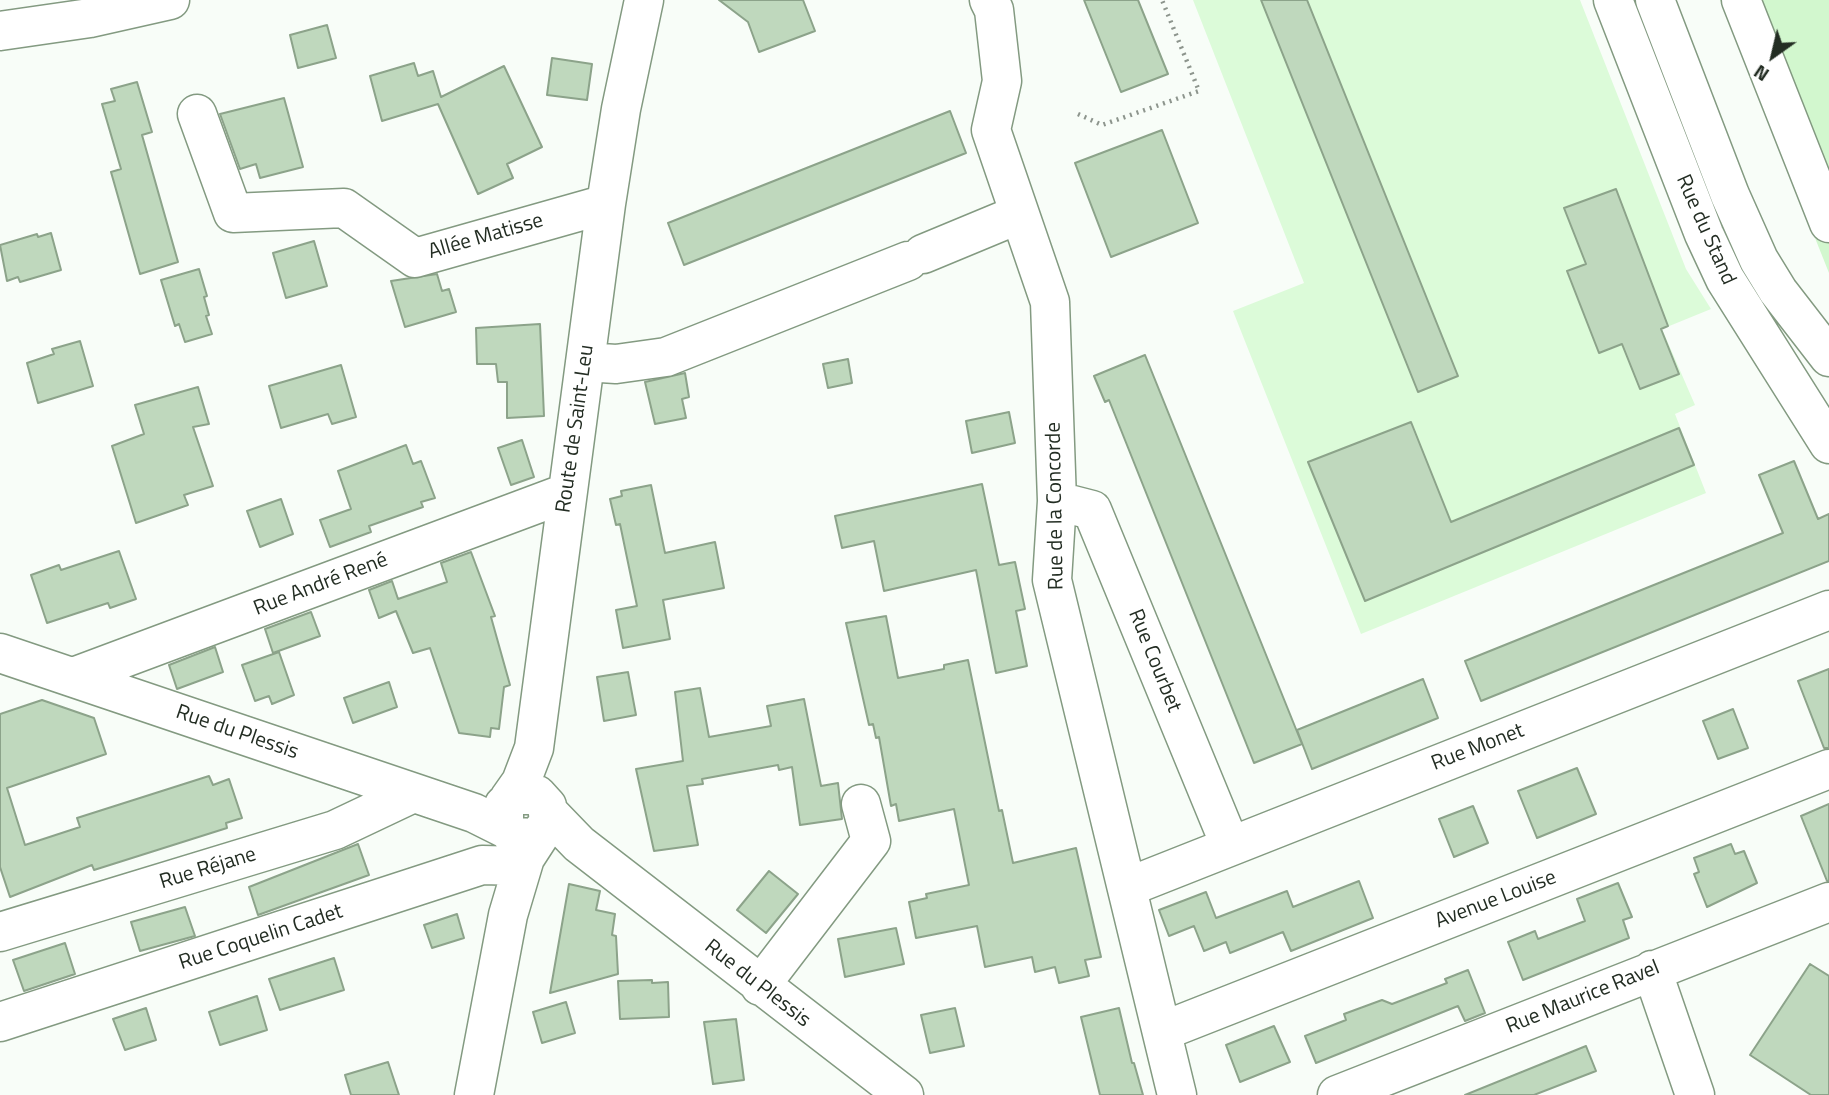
<!DOCTYPE html>
<meta charset="utf-8">
<style>
body{margin:0}
#map{position:relative;width:1829px;height:1095px;overflow:hidden;background:#f8fdf8;font-family:"Titillium Web",sans-serif}
canvas{display:block}
.north{position:absolute;left:1738px;top:21px;width:70px;height:70px;-webkit-text-stroke:5px #fff;paint-order:stroke;rotate:214deg;font-size:19px;font-weight:700;line-height:28px;text-align:center;color:#232d23}
.north::after{content:'';display:block;margin:auto;width:24px;height:32px;background:#232d23;clip-path:polygon(50% 0,100% 100%,50% 72%,0 100%)}
</style>
<div id="map">
<canvas width="1829" height="1095"></canvas>
<div class="north">N</div>
</div>
<script>
const c = document.querySelector('canvas').getContext('2d');
c.lineJoin = 'round';
function paint(path, color) {
  c.fillStyle = color;
  c.fill(path, 'evenodd');
}
function poly(rows) {
  const path = new Path2D();
  for (const r of rows) {
    path.moveTo(r[0], r[1]);
    for (let i = 2; i < r.length; i += 2) path.lineTo(r[i], r[i + 1]);
  }
  return path;
}
function strokePath(path, color, width, dash) {
  c.strokeStyle = color;
  c.lineWidth = width;
  c.lineCap = dash ? 'butt' : 'round';
  c.setLineDash(dash || []);
  c.stroke(path);
}
function label(font, color, halo, rows, align = 'center') {
  c.font = font + ' "Titillium Web",sans-serif';
  c.lineWidth = 6;
  c.setLineDash([]);
  c.textBaseline = 'middle';
  c.strokeStyle = halo;
  c.fillStyle = color;
  for (const [text, x, y, turn = 0] of rows) {
    c.save();
    c.translate(x, y);
    c.rotate((+turn || 0) * Math.PI / 180);
    c.textAlign = isNaN(turn) ? turn : align;
    if (halo) c.strokeText(text, 0, 0);
    c.fillText(text, 0, 0);
    c.restore();
  }
}
paint(poly([
 [1193,0,1580,0,1686,269,1711,309,1662,329,1695,405,1675,414,1706,493,1361,634,1233,311,1304,283]
]), '#dcfbd9');
paint(poly([
 [1720,0,1829,0,1829,273]
]), '#d2f7ce');
const building = poly([
 [719,0,803,0,815,31,759,52,748,22,719,0],
 [1084,0,1138,0,1168,74,1121,92,1084,0],
 [1261,0,1307,0,1458,376,1418,392,1261,0],
 [327,25,336,58,298,68,290,35,327,25],
 [552,58,592,64,587,100,547,95,552,58],
 [414,63,418,76,433,71,441,97,504,66,542,147,507,164,513,178,478,194,438,104,382,121,370,76,414,63],
 [137,82,152,132,142,135,178,262,140,274,111,172,121,169,102,104,115,101,111,89,137,82],
 [284,98,303,167,260,178,256,164,240,169,220,114,284,98],
 [950,111,966,153,684,265,668,223,950,111],
 [1162,130,1198,223,1111,257,1075,163,1162,130],
 [1616,189,1668,326,1661,329,1679,374,1640,389,1622,344,1599,353,1567,271,1586,264,1564,208,1616,189],
 [51,233,61,270,20,282,18,277,7,281,0,245,37,234,38,237,51,233],
 [314,241,327,286,286,298,273,253,314,241],
 [199,269,207,296,204,297,209,315,206,316,212,334,185,342,179,324,175,326,161,280,199,269],
 [437,274,442,291,449,289,456,312,405,327,391,281,437,274],
 [540,324,544,416,507,418,507,382,498,382,496,364,477,364,476,328,540,324],
 [80,341,93,386,38,403,27,363,54,354,52,349,80,341],
 [1145,355,1302,744,1254,763,1109,400,1105,402,1094,376,1145,355],
 [848,359,852,383,828,388,823,364,848,359],
 [341,365,356,417,332,424,328,414,281,428,269,386,341,365],
 [685,373,689,397,682,399,686,418,655,424,645,382,685,373],
 [198,387,209,424,193,427,213,486,184,495,188,505,136,523,112,446,144,434,135,405,198,387],
 [1009,412,1015,443,972,453,966,421,1009,412],
 [1411,422,1451,522,1679,428,1694,465,1365,601,1308,462,1411,422],
 [522,440,534,477,511,485,498,448,522,440],
 [406,445,413,464,421,461,435,498,421,502,423,507,369,526,371,532,330,547,320,520,351,509,338,471,406,445],
 [1794,461,1818,519,1829,514,1829,561,1481,701,1465,661,1783,533,1759,475,1794,461],
 [982,484,999,565,1015,562,1025,609,1016,611,1027,666,996,673,976,570,884,591,874,541,842,548,835,516,982,484],
 [651,485,665,553,715,542,724,588,663,600,670,639,623,648,616,610,637,606,620,524,616,525,610,499,622,496,621,491,651,485],
 [281,499,293,534,260,547,247,511,281,499],
 [119,551,136,599,110,608,108,603,47,623,31,575,59,565,61,570,119,551],
 [471,552,495,616,491,617,510,685,504,687,499,729,491,728,490,737,459,733,430,648,413,653,396,611,379,618,369,590,392,581,398,599,447,582,441,563,471,552],
 [311,612,320,636,273,653,265,629,311,612],
 [886,616,898,678,944,669,944,665,968,660,999,811,1002,810,1013,863,1076,848,1101,957,1085,960,1089,976,1059,983,1055,967,1035,972,1032,957,985,967,977,926,916,938,909,902,927,898,926,894,969,885,954,809,899,821,896,804,891,806,879,737,876,738,873,724,869,725,846,623,886,616],
 [215,647,223,672,177,689,169,665,215,647],
 [279,652,294,695,272,704,269,696,255,701,242,665,279,652],
 [1829,669,1829,748,1824,748,1798,681,1829,669],
 [628,672,636,715,604,721,597,677,628,672],
 [1423,679,1438,718,1312,769,1297,730,1423,679],
 [389,682,397,707,353,723,344,698,389,682],
 [700,688,709,737,771,726,767,706,804,699,821,786,838,783,842,819,800,825,792,767,779,770,778,765,702,779,703,784,687,786,698,845,654,851,636,769,683,761,675,692,700,688],
 [42,700,94,718,106,754,7,788,25,845,80,827,77,818,209,776,213,785,229,779,242,818,226,823,227,828,94,870,92,865,10,897,0,867,0,714,42,700],
 [1733,709,1748,748,1718,759,1703,721,1733,709],
 [1577,768,1596,814,1537,838,1518,791,1577,768],
 [1829,804,1829,881,1827,881,1801,816,1829,804],
 [1473,806,1488,843,1454,857,1439,819,1473,806],
 [358,844,369,875,258,915,249,887,358,844],
 [1731,844,1735,854,1744,851,1757,883,1707,907,1694,874,1699,872,1694,858,1731,844],
 [769,871,798,894,766,933,737,910,769,871],
 [1359,881,1373,918,1291,951,1283,932,1230,953,1226,942,1204,951,1194,926,1169,936,1159,910,1206,892,1216,918,1287,891,1293,907,1359,881],
 [1618,883,1632,917,1623,920,1629,938,1523,980,1508,942,1535,931,1538,939,1585,921,1577,899,1618,883],
 [569,884,600,891,596,910,615,914,612,935,616,936,618,974,550,993,569,884],
 [185,907,195,936,140,951,131,922,185,907],
 [457,914,464,938,432,948,424,925,457,914],
 [896,928,904,964,845,977,838,939,896,928],
 [65,943,75,974,24,991,13,960,65,943],
 [334,958,344,990,280,1010,269,979,334,958],
 [1810,964,1829,976,1829,1095,1811,1095,1750,1055,1810,964],
 [1468,970,1485,1013,1465,1021,1458,1006,1316,1063,1305,1036,1346,1020,1344,1014,1382,1000,1392,1004,1447,983,1445,979,1468,970],
 [652,980,652,983,668,982,669,1017,620,1019,618,981,652,980],
 [257,996,267,1030,220,1045,209,1012,257,996],
 [566,1002,575,1033,542,1043,533,1012,566,1002],
 [146,1008,156,1040,125,1050,113,1019,146,1008],
 [955,1008,964,1046,930,1053,921,1015,955,1008],
 [1119,1008,1132,1063,1134,1063,1143,1095,1100,1095,1081,1017,1119,1008],
 [736,1019,744,1080,713,1084,704,1022,736,1019],
 [1274,1026,1290,1062,1240,1082,1226,1045,1274,1026],
 [1586,1046,1596,1071,1534,1095,1465,1095,1586,1046],
 [388,1062,399,1095,351,1095,345,1075,388,1062]
]);
paint(building, '#bfd8bd');
strokePath(building, '#8ca38a', 2);
const minor = poly([
 [989,0,994,10,1002,81,991,130,1050,302,1057,501,1052,580,1177,1095],
 [1613,0,1704,234,1725,279,1829,444],
 [1655,0,1730,195,1759,260,1778,291,1829,357],
 [1741,0,1829,223],
 [0,31,90,18,170,0],
 [197,114,233,213,344,208,415,258,606,204],
 [923,254,1017,215],
 [585,362,616,364,666,357,908,261],
 [1057,501,1092,510,1230,845],
 [0,653,474,813,506,829],
 [76,676,566,493],
 [509,799,521,782,534,748,606,204,621,109,644,0],
 [549,813,579,844,904,1095],
 [1128,887,1829,610],
 [0,932,335,830,411,794],
 [1652,970,1695,1095],
 [760,986,871,841,861,804],
 [0,1022,482,865,522,866],
 [1163,1031,1829,769],
 [474,1095,508,915,525,858,549,821,547,806,537,795,515,795,504,805,504,826,514,837,536,838],
 [1337,1095,1829,902]
]);
strokePath(minor, '#839a81', 41);
strokePath(poly([
 [1078,114,1102,125,1199,91,1162,0]
]), '#8d958d', 4.5, [2, 5]);
strokePath(minor, '#fff', 38);
label('21px', '#232d23', '#fff', [
 ["Rue du Stand",1705,230,66],
 ["Allée Matisse",486,237,-16],
 ["Route de Saint-Leu",576,429,-82],
 ["Rue de la Concorde",1056,506,-91],
 ["Rue André René",321,585,-21],
 ["Rue Courbet",1154,661,68],
 ["Rue du Plessis",237,733,19],
 ["Rue Monet",1478,748,-21],
 ["Rue Réjane",208,869,-17],
 ["Avenue Louise",1496,900,-21],
 ["Rue Coquelin Cadet",261,938,-18],
 ["Rue du Plessis",757,984,38],
 ["Rue Maurice Ravel",1583,998,-22]
]);
</script>
